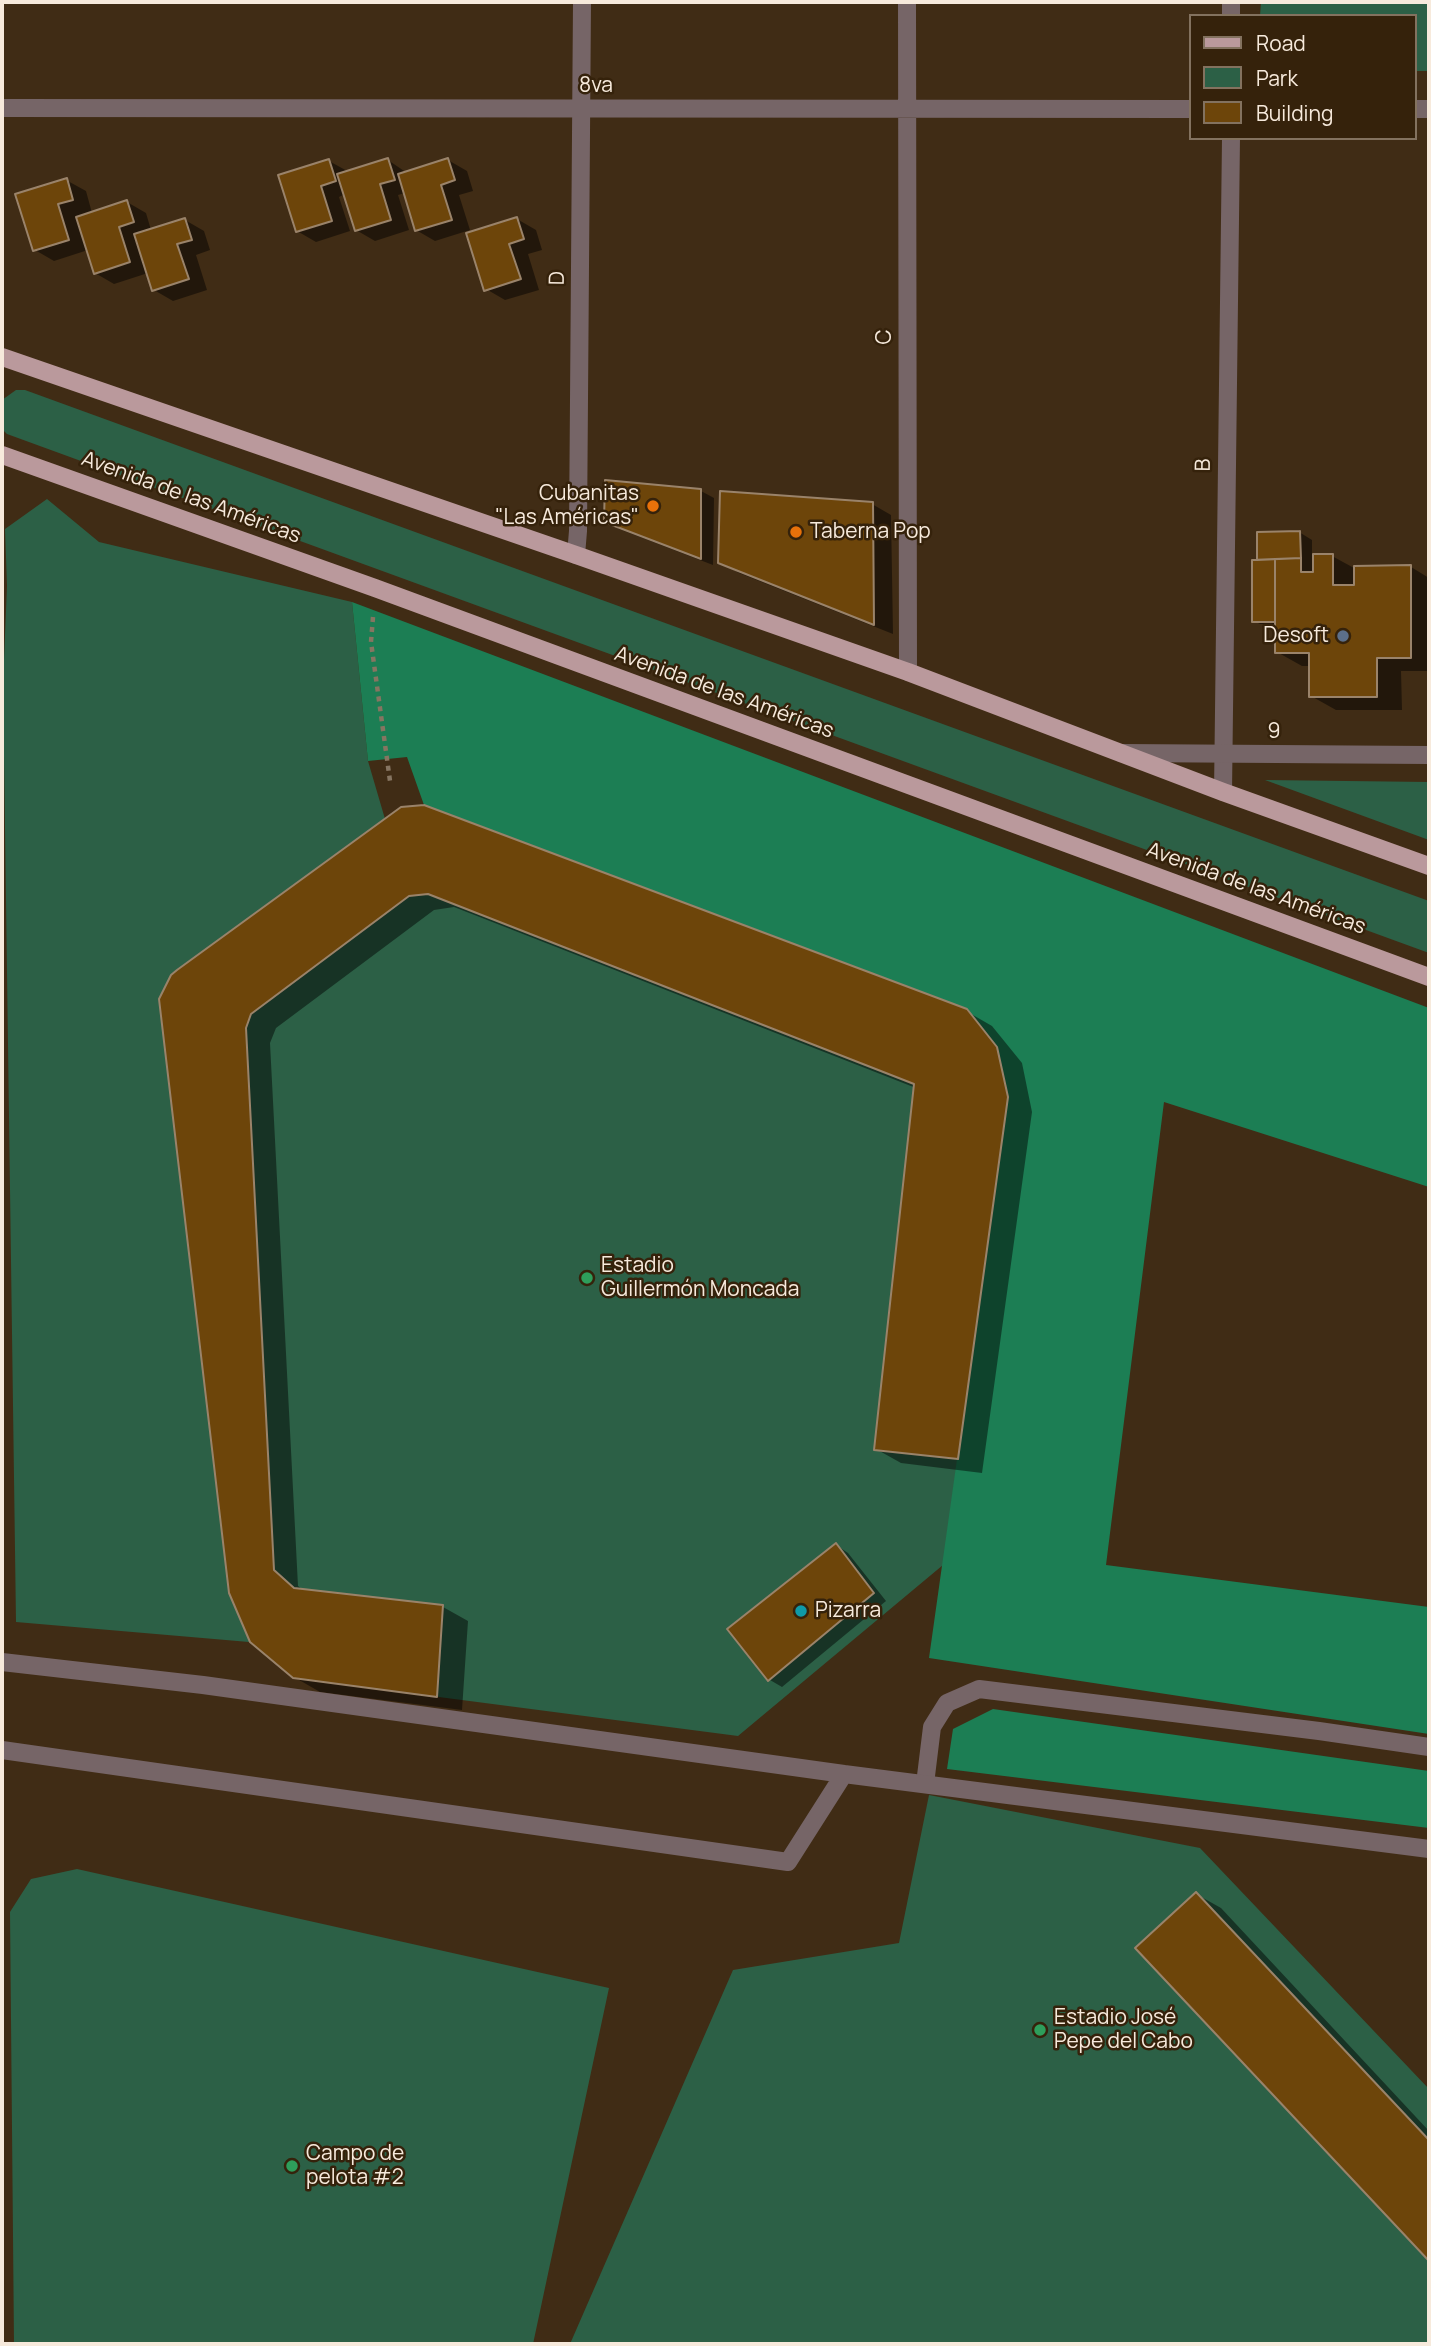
<!DOCTYPE html>
<meta charset="utf-8">
<style>
body{margin:0}
#map{position:relative;width:1431px;height:2346px;overflow:hidden;background:#402c15;font-family:Manrope,sans-serif}
canvas{display:block}
.frame{position:absolute;inset:0;border:4px solid #f7eadc;pointer-events:none}
.legend{position:absolute;left:1189px;top:14px;width:228px;height:126px;box-sizing:border-box;background:#35220b;border:2px solid #83725f;margin:0;padding:9px 12px;list-style:none;font-size:21px;color:#f7eadc}
.legend li{display:flex;align-items:center;gap:14px;height:35px}
.legend b{width:35px;border:2px solid #83725f}
</style>
<div id="map">
<canvas width="1431" height="2346"></canvas>
<div class="frame"></div>
<ul class="legend">
<li><b style="height:9px;background:#ba999c"></b>Road</li>
<li><b style="height:19px;background:#2c6046"></b>Park</li>
<li><b style="height:19px;background:#6d450a"></b>Building</li>
</ul>
</div>
<script>
const c = document.querySelector('canvas').getContext('2d');
c.lineJoin = 'round';
function paint(path, color) {
  c.fillStyle = color;
  c.fill(path, 'evenodd');
}
function poly(rows) {
  const path = new Path2D();
  for (const r of rows) {
    path.moveTo(r[0], r[1]);
    for (let i = 2; i < r.length; i += 2) path.lineTo(r[i], r[i + 1]);
  }
  return path;
}
function strokePath(path, color, width, dash) {
  c.strokeStyle = color;
  c.lineWidth = width;
  c.lineCap = dash ? 'butt' : 'round';
  c.setLineDash(dash || []);
  c.stroke(path);
}
function label(font, color, halo, rows, align = 'center') {
  c.font = font + ' Manrope,sans-serif';
  c.lineWidth = 5;
  c.setLineDash([]);
  c.textBaseline = 'middle';
  c.strokeStyle = halo;
  c.fillStyle = color;
  for (const [text, x, y, turn = 0] of rows) {
    c.save();
    c.translate(x, y);
    c.rotate((+turn || 0) * Math.PI / 180);
    c.textAlign = isNaN(turn) ? turn : align;
    if (halo) c.strokeText(text, 0, 0);
    c.fillText(text, 0, 0);
    c.restore();
  }
}
paint(poly([
 [1261,2,1429,2,1429,71,1415,71,1415,16,1260,16],
 [16,390,25,390,1429,901,1429,953,7,434,2,429,2,400],
 [47,499,99,542,352,602,368,761,385,819,967,1009,997,1047,1008,1097,943,1565,738,1736,293,1678,249,1642,16,1622,3,684,7,586,5,529],
 [1265,780,1429,782,1429,840],
 [929,1795,1200,1848,1429,2089,1429,2344,570,2344,733,1970,899,1943],
 [77,1869,609,1988,533,2344,14,2344,10,1912,31,1879]
]), '#2c6046');
paint(poly([
 [352,602,1429,1008,1429,1187,1164,1102,1106,1565,1429,1607,1429,1734,929,1658,1008,1097,997,1047,967,1009,424,805,407,757,368,761],
 [993,1709,1429,1771,1429,1828,947,1769,953,1729]
]), '#1c7e54');
paint(poly([
 [388,160,407,173,448,160,467,171,473,191,459,195,470,230,435,241,416,230,405,193,398,195,409,230,375,241,356,230,345,194,339,197,350,231,316,242,297,231,329,161,349,172],
 [66,180,86,191,92,213,127,202,146,213,151,230,185,220,204,231,210,250,196,255,207,290,173,301,154,290,148,273,114,284,95,273,88,250,54,261,35,250],
 [517,219,536,230,542,250,528,254,539,290,505,300,486,289],
 [701,491,714,498,713,565,619,529,606,521],
 [872,504,891,515,893,634,739,573,720,562],
 [1299,532,1312,540,1312,556,1332,556,1354,568,1411,567,1429,578,1429,671,1401,671,1402,710,1336,710,1311,696,1311,666,1302,666,1277,652,1277,624,1260,624,1254,621,1264,561],
 [402,809,966,1011,992,1026,1022,1063,1032,1112,982,1473,901,1463,876,1449,916,1088,454,907,434,910,276,1028,270,1043,298,1586,304,1591,443,1607,468,1621,462,1710,320,1692,294,1677,161,999],
 [836,1545,848,1553,886,1601,782,1687,770,1680,730,1630],
 [1196,1894,1221,1908,1429,2131,1429,2259,1138,1948]
]), '#0007');
const building = poly([
 [388,158,395,180,380,184,391,220,355,231,337,174,388,158],
 [448,158,455,180,441,185,452,220,415,231,398,174,448,158],
 [329,159,336,181,321,186,332,221,296,232,278,175,329,159],
 [67,178,73,200,58,204,69,240,33,251,15,194,67,178],
 [127,200,134,222,119,227,130,262,94,274,76,217,127,200],
 [517,217,524,239,509,244,521,279,484,291,466,233,517,217],
 [185,218,192,240,177,244,189,279,152,291,134,234,185,218],
 [605,480,701,489,701,559,604,522,605,480],
 [720,491,873,502,874,625,718,563,720,491],
 [1300,531,1301,558,1257,560,1257,532,1300,531],
 [1313,554,1333,554,1333,585,1354,585,1354,566,1411,565,1411,658,1377,658,1377,697,1309,697,1309,653,1275,653,1275,559,1301,558,1301,572,1313,572,1313,554],
 [1275,559,1275,622,1252,622,1252,560,1275,559],
 [424,805,967,1009,997,1047,1008,1097,958,1459,874,1450,914,1084,428,894,409,896,251,1014,246,1028,274,1570,294,1588,443,1605,437,1697,293,1678,250,1642,229,1593,159,999,171,975,177,970,401,807,424,805],
 [836,1543,874,1593,768,1681,727,1629,836,1543],
 [1196,1892,1429,2140,1429,2261,1135,1948,1196,1892]
]);
paint(building, '#6d450a');
strokePath(building, '#9a836a', 2);
strokePath(poly([
 [373,617,371,642,390,781]
]), '#867561', 4.5, [5, 5]);
strokePath(poly([
 [925,1784,932,1727,947,1703,979,1689,1319,1731,1429,1747]
]), '#766567', 18);
strokePath(poly([
 [907,2,908,672],
 [1231,16,1231,2],
 [2,108,1191,109],
 [1415,109,1429,109],
 [576,555,578,531,582,2],
 [1223,792,1231,138],
 [2,1662,203,1685,844,1774,788,1862,2,1750],
 [844,1774,1429,1849]
]), '#766567', 18);
strokePath(poly([
 [1121,753,1429,755]
]), '#766567', 18);
strokePath(poly([
 [2,357,576,555,908,672,1223,792,1429,866],
 [2,455,375,588,1429,977]
]), '#ba999c', 18);
for (const [x, y, r, color] of [
 [653,506,7,"#e8710a"],
 [796,532,7,"#e8710a"],
 [1343,636,7,"#5c6f8a"],
 [587,1278,7,"#2e9e5b"],
 [801,1611,7,"#0f9aa8"],
 [1040,2030,7,"#2e9e5b"],
 [292,2166,7,"#2e9e5b"]
]) {
  const dot = new Path2D();
  dot.arc(x, y, r, 0, 2 * Math.PI);
  c.fillStyle = color;
  c.fill(dot);
  strokePath(dot, '#35220b', 2.5);
}
label('21px', '#f7eadc', '#35220b', [
 ["8va",596,86],
 ["D",558,278,-89],
 ["C",885,337,-90],
 ["B",1204,465,-89],
 ["Avenida de las Américas",191,498,20],
 ["Avenida de las Américas",724,693,20],
 ["9",1274,732],
 ["Avenida de las Américas",1256,889,20]
]);
label('21px', '#f7eadc', '#35220b', [
 ["Cubanitas",639,494,"right"],
 ["\"Las Américas\"",639,518,"right"],
 ["Taberna Pop",810,532],
 ["Desoft",1329,636,"right"],
 ["Estadio",601,1266],
 ["Guillermón Moncada",601,1290],
 ["Pizarra",815,1611],
 ["Estadio José",1054,2018],
 ["Pepe del Cabo",1054,2042],
 ["Campo de",306,2154],
 ["pelota #2",306,2178]
], 'left');
</script>
